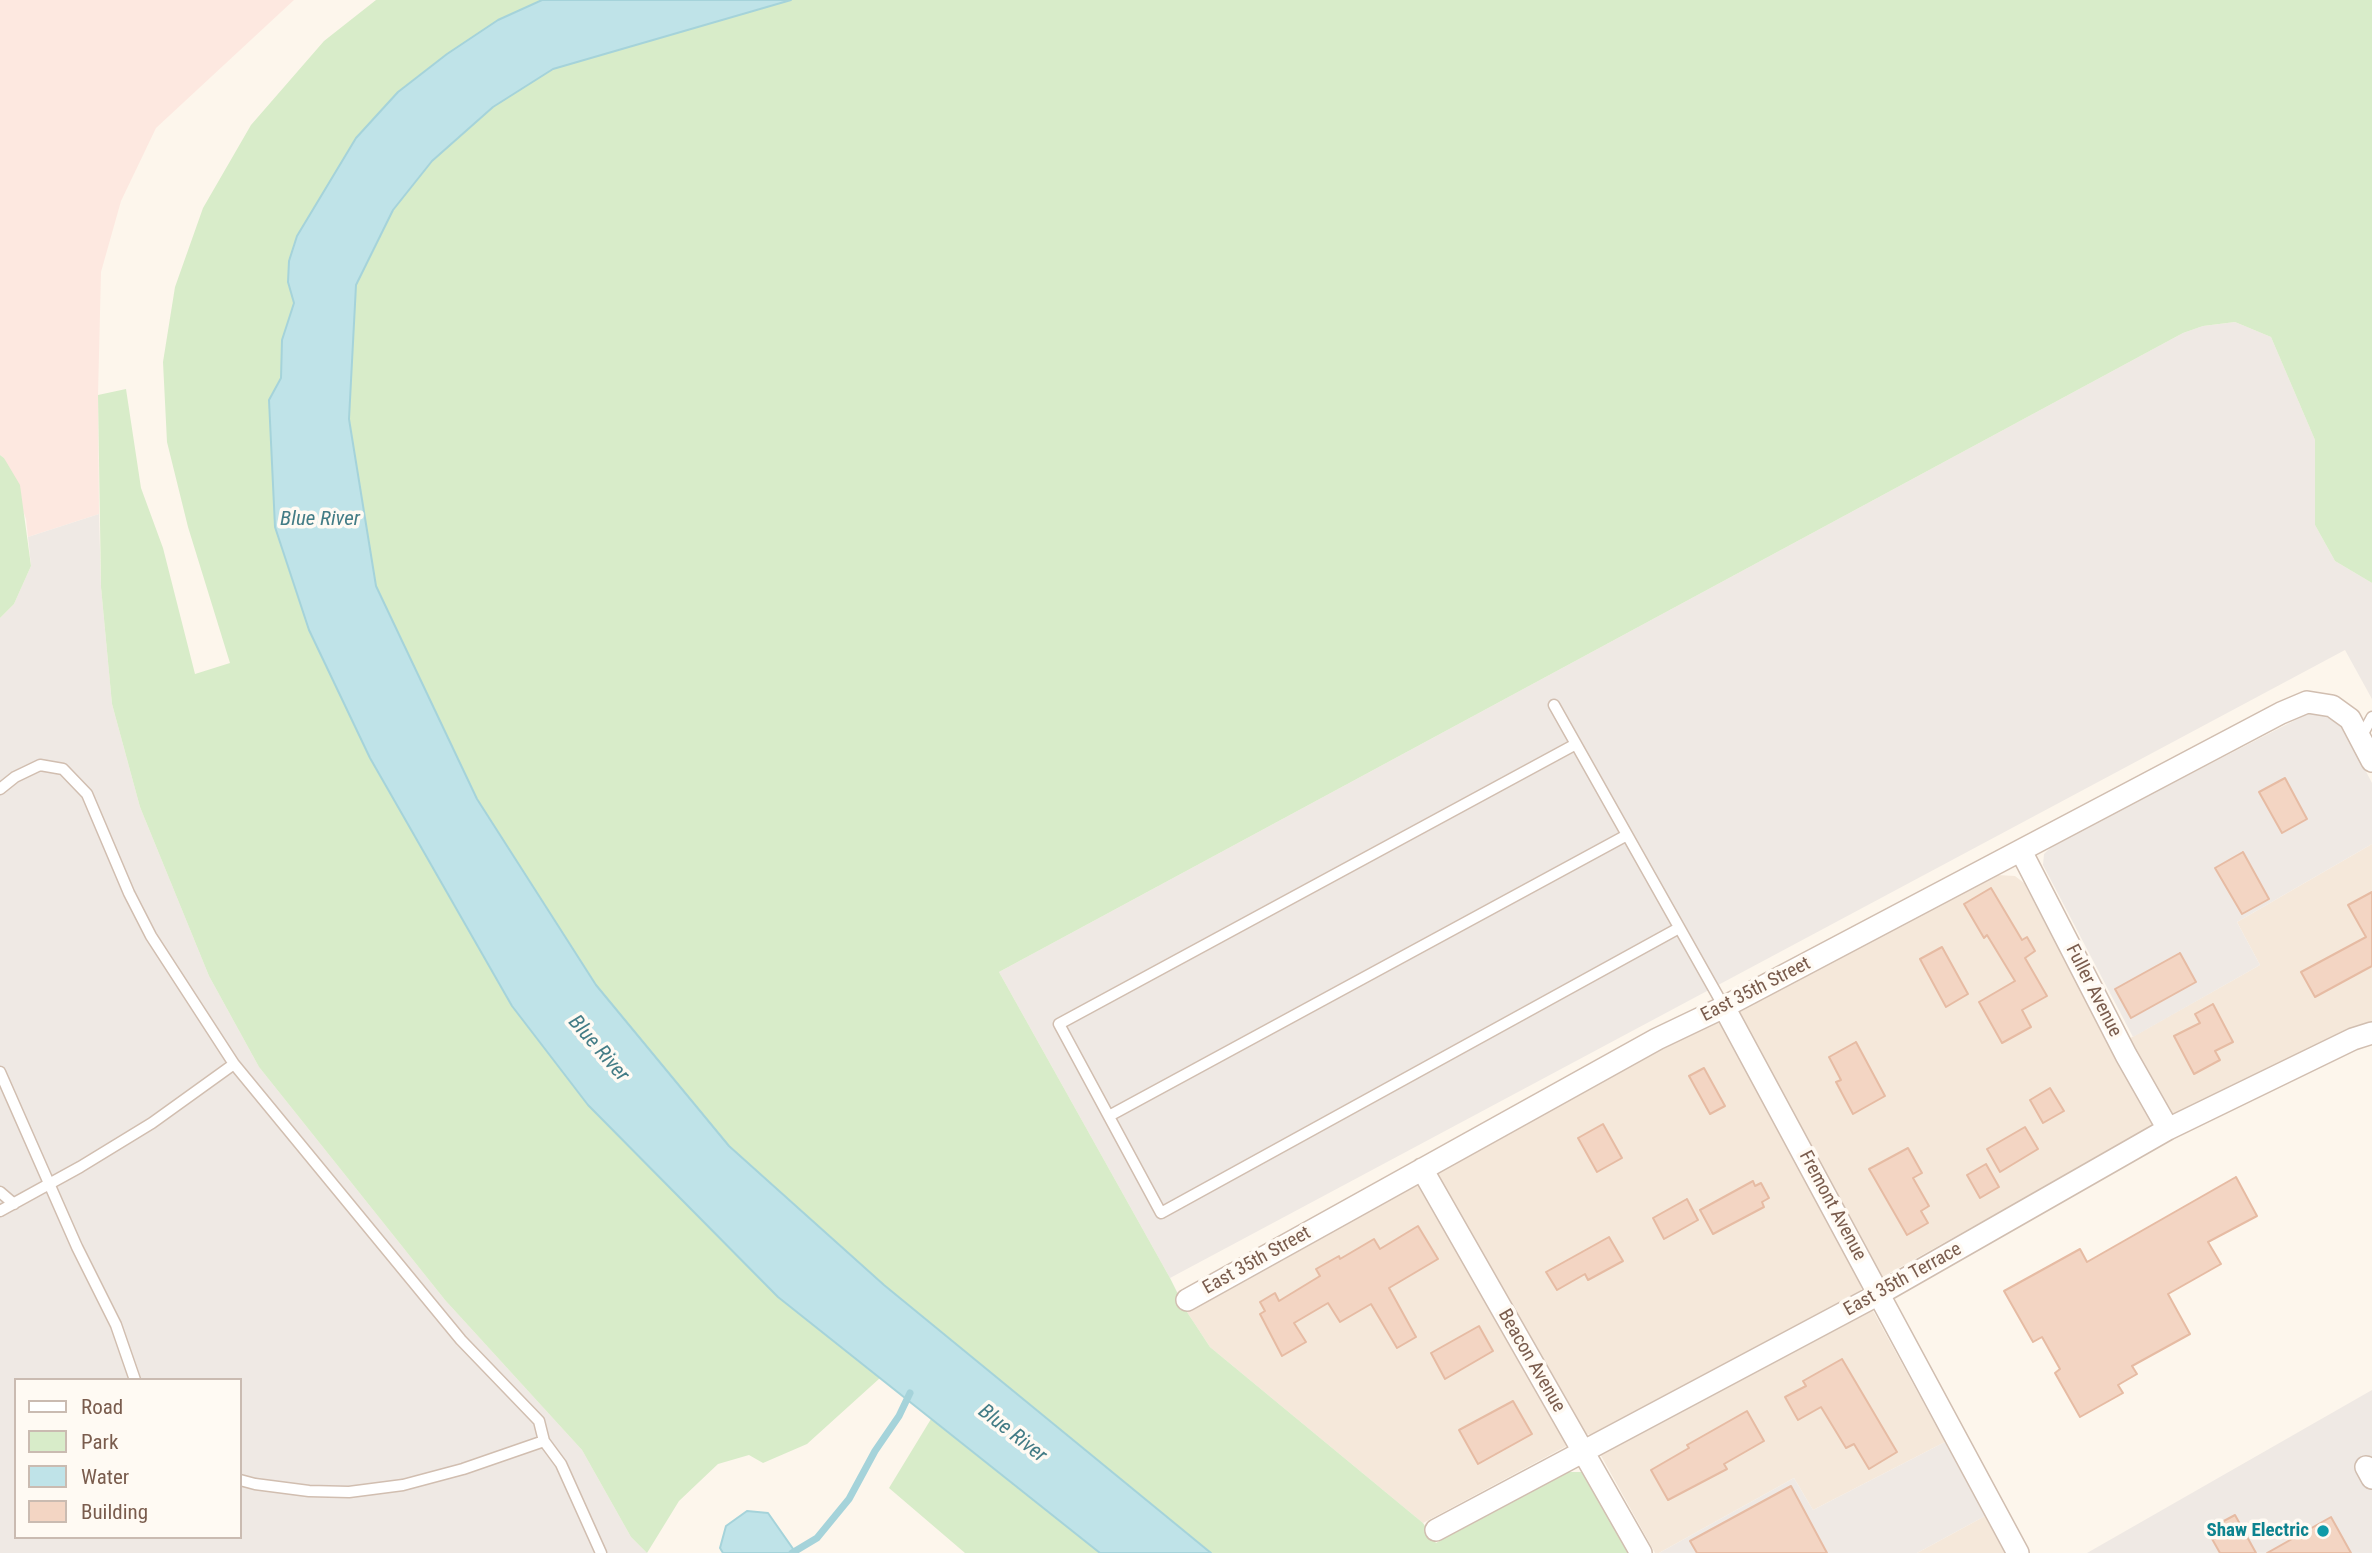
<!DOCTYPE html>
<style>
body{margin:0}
#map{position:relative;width:2372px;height:1553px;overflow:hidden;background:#fdf6ec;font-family:"Roboto Condensed",sans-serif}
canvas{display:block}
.legend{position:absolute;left:14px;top:1378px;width:228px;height:161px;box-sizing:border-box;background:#fffaf3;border:2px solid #cabbb1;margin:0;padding:9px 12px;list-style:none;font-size:21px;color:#7a5c4d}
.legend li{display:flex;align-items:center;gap:14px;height:35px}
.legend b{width:35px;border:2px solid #cabbb1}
</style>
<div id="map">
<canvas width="2372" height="1553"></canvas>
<ul class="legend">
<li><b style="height:9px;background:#fff"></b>Road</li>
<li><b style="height:19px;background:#d8ecc9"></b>Park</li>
<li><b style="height:19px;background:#bfe3e8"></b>Water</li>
<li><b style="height:19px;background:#f3d5c3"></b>Building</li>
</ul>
</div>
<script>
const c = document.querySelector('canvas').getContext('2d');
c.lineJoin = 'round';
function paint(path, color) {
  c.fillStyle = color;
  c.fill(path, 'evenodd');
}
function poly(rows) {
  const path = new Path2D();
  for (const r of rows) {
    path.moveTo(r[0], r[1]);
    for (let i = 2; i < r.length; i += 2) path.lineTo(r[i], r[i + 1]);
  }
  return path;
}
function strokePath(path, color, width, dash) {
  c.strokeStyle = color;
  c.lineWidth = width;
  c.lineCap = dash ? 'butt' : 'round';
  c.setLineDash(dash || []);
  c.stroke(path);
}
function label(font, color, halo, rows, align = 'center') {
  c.font = font + ' "Roboto Condensed",sans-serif';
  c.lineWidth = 7;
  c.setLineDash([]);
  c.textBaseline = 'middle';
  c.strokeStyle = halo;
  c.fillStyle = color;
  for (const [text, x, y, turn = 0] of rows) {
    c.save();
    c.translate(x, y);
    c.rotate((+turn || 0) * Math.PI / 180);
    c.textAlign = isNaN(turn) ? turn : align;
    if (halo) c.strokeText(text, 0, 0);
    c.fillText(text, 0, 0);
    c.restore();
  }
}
paint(poly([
 [2372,844,2372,1022,2337,1036,2150,1128,1861,1289,1945,1442,1813,1510,1794,1478,1659,1553,1655,1553,1589,1434,1423,1523,1210,1347,1187,1312,1653,1053,1997,875,2015,876,2024,883,2111,1049,2260,965,2237,922],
 [1985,1516,2005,1553,1917,1553]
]), '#f5e8da');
paint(poly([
 [0,0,294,0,156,128,121,201,101,272,98,395,99,514,28,537,26,519,4,458,0,455]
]), '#fde8e0');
paint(poly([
 [2235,322,2271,337,2315,440,2315,525,2335,561,2372,583,2372,699,2345,650,1170,1278,999,972,2183,333,2203,326],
 [99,514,101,587,112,704,140,807,209,976,259,1067,445,1300,582,1450,631,1537,647,1553,0,1553,0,618,14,604,31,566,28,537],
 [16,1380,240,1380,240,1537,16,1537],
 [2309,713,2326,716,2343,727,2372,783,2372,844,2237,922,2260,965,2133,1037,2043,865,2044,854,2054,844],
 [2372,1390,2372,1553,2087,1553],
 [1945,1442,1985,1516,1917,1553,1659,1553,1794,1478,1813,1510]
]), '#efe9e4');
paint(poly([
 [376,0,542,0,498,20,447,54,398,92,288,282,294,303,282,340,281,378,269,400,275,527,309,630,370,758,512,1006,588,1105,778,1297,880,1378,807,1444,763,1463,749,1455,718,1464,679,1501,647,1553,631,1537,582,1450,445,1300,259,1067,209,976,140,807,112,704,101,587,98,395,126,389,141,488,163,548,195,674,230,663,188,527,167,442,163,362,175,287,203,208,251,125,324,41],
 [791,0,2372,0,2372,583,2335,561,2315,525,2315,440,2271,337,2235,322,2203,326,2183,333,999,972,1170,1278,1187,1312,1210,1347,1423,1523,1436,1543,1568,1472,1583,1472,1629,1553,1211,1553,884,1285,729,1146,596,985,477,799,376,586,349,419,356,285,393,210,432,161,493,107,553,69],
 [0,455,4,458,20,485,31,566,14,604,0,618],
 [931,1419,1086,1542,1100,1553,965,1553,889,1488]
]), '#d8ecc9');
const water = poly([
 [542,0,791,0,553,69,493,107,432,161,393,210,356,285,349,419,376,586,477,799,596,985,729,1146,884,1285,1211,1553,1100,1553,778,1297,588,1105,512,1006,370,758,309,630,275,527,269,400,281,378,282,340,294,303,288,282,289,261,297,236,356,138,398,92,447,54,498,20,542,0],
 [747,1511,768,1513,796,1553,723,1553,720,1548,726,1526,747,1511]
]);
paint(water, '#bfe3e8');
strokePath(water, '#a5d3da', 2);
strokePath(poly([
 [792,1553,817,1538,849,1499,875,1451,899,1416,910,1393]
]), '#a5d3da', 7);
const building = poly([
 [2285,778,2307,819,2282,833,2259,792,2285,778],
 [2243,852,2269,899,2242,914,2215,868,2243,852],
 [1991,888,2022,940,2027,937,2035,951,2025,958,2047,996,2022,1010,2031,1027,2002,1043,1979,1002,2015,981,1987,935,1984,938,1964,904,1991,888],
 [2372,892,2372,966,2315,997,2301,972,2366,937,2348,905,2372,892],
 [1942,947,1968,994,1946,1007,1920,959,1942,947],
 [2180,953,2196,982,2131,1018,2115,989,2180,953],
 [2213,1004,2233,1042,2215,1051,2220,1060,2194,1074,2174,1036,2200,1023,2195,1014,2213,1004],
 [1856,1042,1885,1096,1853,1114,1836,1082,1841,1080,1829,1057,1856,1042],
 [1704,1068,1725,1106,1710,1114,1689,1076,1704,1068],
 [2050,1088,2064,1111,2043,1123,2030,1100,2050,1088],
 [1603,1124,1622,1158,1597,1172,1578,1138,1603,1124],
 [2025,1127,2038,1149,2000,1172,1987,1149,2025,1127],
 [1908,1148,1922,1173,1913,1178,1929,1206,1921,1211,1928,1223,1907,1235,1869,1169,1908,1148],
 [1986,1164,1999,1187,1980,1198,1967,1175,1986,1164],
 [2236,1177,2257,1216,2208,1242,2221,1264,2168,1294,2190,1334,2132,1366,2137,1374,2118,1385,2123,1393,2080,1417,2055,1373,2060,1369,2042,1337,2033,1342,2004,1291,2080,1249,2087,1262,2236,1177],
 [1753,1181,1755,1186,1761,1183,1769,1198,1762,1202,1764,1207,1713,1234,1700,1210,1753,1181],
 [1687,1199,1698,1220,1664,1239,1653,1218,1687,1199],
 [1418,1226,1438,1259,1389,1288,1416,1337,1397,1348,1371,1304,1340,1322,1328,1303,1294,1323,1306,1342,1282,1356,1260,1314,1265,1311,1260,1302,1275,1293,1279,1301,1320,1276,1316,1269,1339,1256,1340,1259,1374,1239,1380,1249,1418,1226],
 [1609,1237,1623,1261,1588,1280,1585,1274,1557,1290,1546,1272,1609,1237],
 [1479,1326,1493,1351,1445,1379,1431,1353,1479,1326],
 [1842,1359,1897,1452,1869,1469,1854,1444,1846,1448,1821,1407,1798,1420,1785,1397,1806,1386,1803,1381,1842,1359],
 [1513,1401,1532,1434,1478,1464,1459,1430,1513,1401],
 [1747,1411,1764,1441,1724,1464,1727,1469,1668,1500,1651,1470,1689,1448,1687,1445,1747,1411],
 [1791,1486,1827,1553,1697,1553,1690,1541,1791,1486],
 [2235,1515,2256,1553,2220,1553,2207,1530,2235,1515],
 [2331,1517,2351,1553,2267,1553,2331,1517]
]);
paint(building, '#f3d5c3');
strokePath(building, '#e6bba3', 2);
const service = poly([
 [1554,705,1724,1007],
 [2360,739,2372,717],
 [1576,744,1059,1024,1161,1213,1679,928],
 [0,789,15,777,40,765,63,769,87,794,129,893,151,936,234,1064],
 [0,1072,77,1247,116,1325,135,1380],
 [1109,1116,1627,835],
 [0,1192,14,1204],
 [0,1211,80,1167,152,1123,234,1064,461,1340,539,1421,544,1441,561,1464,601,1553],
 [240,1480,255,1484,309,1491,349,1492,403,1485,463,1469,544,1441]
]);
const minor = poly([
 [2021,851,2126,1055,2168,1129],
 [1724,1007,2018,1553],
 [1422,1169,1641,1553],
 [1187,1300,1657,1039,1724,1007,2281,713,2307,702,2332,706,2350,719,2372,761],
 [2366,1467,2372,1478],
 [1436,1530,1879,1294,2168,1129,2353,1039,2372,1033]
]);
strokePath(service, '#d1beb0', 13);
strokePath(minor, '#d1beb0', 24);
strokePath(service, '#fff', 10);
strokePath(minor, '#fff', 21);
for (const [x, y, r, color] of [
 [2323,1531,7,"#0f9aa8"]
]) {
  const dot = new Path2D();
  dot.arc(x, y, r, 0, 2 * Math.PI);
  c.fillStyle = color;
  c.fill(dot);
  strokePath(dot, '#fffaf3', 2.5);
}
label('19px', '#7a5c4d', '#fffaf3', [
 ["East 35th Street",1756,990,-27],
 ["Fuller Avenue",2093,991,63],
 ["Fremont Avenue",1832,1206,62],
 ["East 35th Street",1257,1261,-29],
 ["East 35th Terrace",1903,1280,-29],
 ["Beacon Avenue",1531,1361,60]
]);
label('bold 19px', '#0d838f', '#fffaf3', [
 ["Shaw Electric",2309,1531]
], 'right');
label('italic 21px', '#437c86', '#fffaf3', [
 ["Blue River",320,520],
 ["Blue River",598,1049,49],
 ["Blue River",1012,1434,38]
]);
</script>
